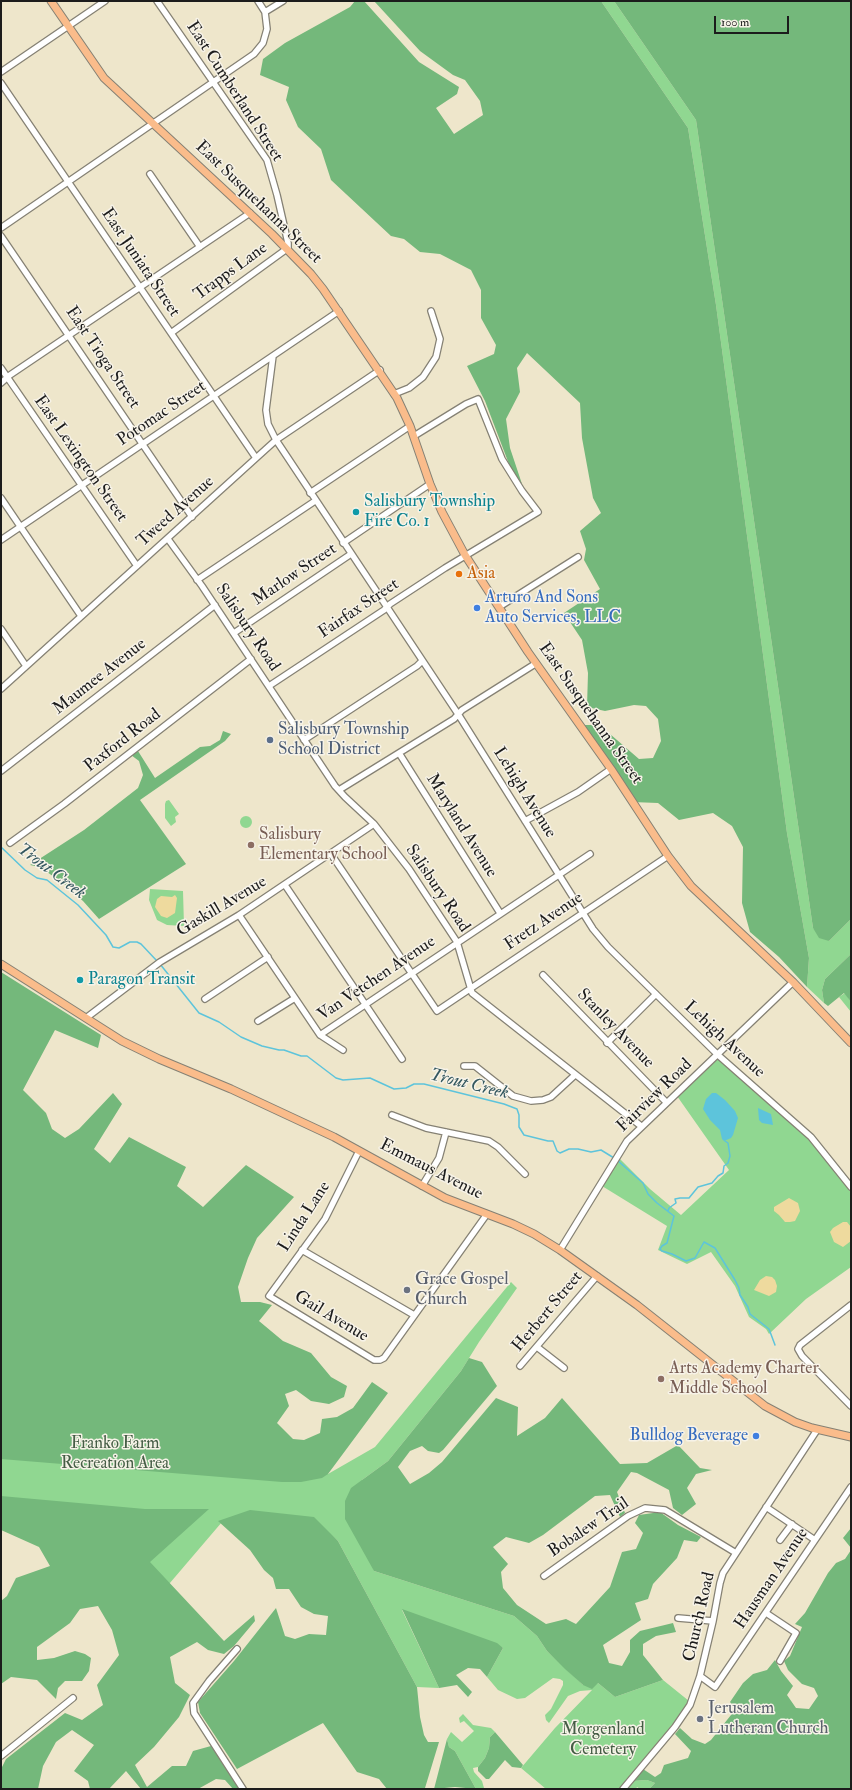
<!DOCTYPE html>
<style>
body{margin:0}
#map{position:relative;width:852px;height:1790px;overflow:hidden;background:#eee6cb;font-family:"IM FELL Double Pica",serif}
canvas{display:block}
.frame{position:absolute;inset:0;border:2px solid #1c1c1c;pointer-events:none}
.scale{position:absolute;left:714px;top:16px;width:75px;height:18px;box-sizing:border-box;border:2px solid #1c1c1c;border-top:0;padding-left:5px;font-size:12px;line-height:14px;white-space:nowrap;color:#1c1c1c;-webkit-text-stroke:3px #f7f3e8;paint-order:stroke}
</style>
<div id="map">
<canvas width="852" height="1790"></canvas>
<div class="frame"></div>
<div class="scale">100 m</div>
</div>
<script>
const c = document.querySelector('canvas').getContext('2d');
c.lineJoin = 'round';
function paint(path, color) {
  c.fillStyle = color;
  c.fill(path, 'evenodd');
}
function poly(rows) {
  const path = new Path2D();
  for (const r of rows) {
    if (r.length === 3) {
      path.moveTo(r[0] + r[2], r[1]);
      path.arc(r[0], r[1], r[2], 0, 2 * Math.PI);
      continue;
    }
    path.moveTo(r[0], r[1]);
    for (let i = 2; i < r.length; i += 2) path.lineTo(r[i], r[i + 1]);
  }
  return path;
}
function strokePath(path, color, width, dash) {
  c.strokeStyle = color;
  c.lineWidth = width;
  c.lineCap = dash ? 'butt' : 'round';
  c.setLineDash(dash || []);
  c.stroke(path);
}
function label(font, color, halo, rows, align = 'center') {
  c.font = font + ' "IM FELL Double Pica",serif';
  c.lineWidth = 3;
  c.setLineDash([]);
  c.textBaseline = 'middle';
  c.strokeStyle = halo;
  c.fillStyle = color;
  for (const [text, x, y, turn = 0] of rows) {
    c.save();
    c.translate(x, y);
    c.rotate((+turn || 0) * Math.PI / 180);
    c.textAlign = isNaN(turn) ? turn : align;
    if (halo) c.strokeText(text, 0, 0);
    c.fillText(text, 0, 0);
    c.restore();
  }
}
paint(poly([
 [601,1,614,1,696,120,813,928,829,941,851,919,851,954,825,979,822,990,824,1003,807,987,809,958,787,833,716,305,688,128],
 [169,800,179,814,175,817,176,822,171,826,165,818,165,804,166,801],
 [246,822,6],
 [150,889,183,891,184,926,167,925,157,920,149,900],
 [845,993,851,1002,851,1012,839,997],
 [719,1058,821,1150,851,1190,851,1267,806,1299,769,1334,766,1329,749,1317,735,1286,711,1252,687,1264,658,1250,667,1226,602,1186,618,1157,650,1189,681,1215,729,1170,677,1096],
 [1,1223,328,1474,375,1447,511,1282,517,1288,479,1342,461,1371,388,1461,362,1480,374,1571,514,1616,537,1636,547,1651,583,1685,598,1683,615,1697,663,1680,689,1701,689,1704,620,1789,546,1789,521,1768,555,1728,592,1690,580,1691,568,1696,549,1723,546,1720,545,1715,551,1709,563,1685,563,1681,560,1679,553,1678,525,1698,517,1699,498,1690,487,1677,503,1648,402,1610,439,1688,417,1687,338,1541,329,1533,222,1522,146,1611,1,1515],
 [463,1714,473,1725,491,1728,495,1732,490,1737,489,1748,485,1758,478,1767,473,1768,474,1772,482,1781,484,1788,480,1789,476,1789,455,1751,449,1747,447,1739,451,1732,462,1742,474,1731,464,1721,460,1723,459,1718],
 [647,1780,655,1783,649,1789,640,1789,637,1787,636,1789,627,1788,633,1781]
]), '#90d791');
paint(poly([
 [355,1,364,1,419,62,459,87,457,94,436,108,454,134,483,115,480,101,465,80,453,75,420,51,374,1,601,1,688,128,716,305,787,833,809,958,807,987,779,957,750,932,742,903,743,847,732,826,713,813,679,820,658,803,632,802,581,725,594,725,610,734,639,759,653,758,661,741,658,719,646,706,634,705,605,711,587,707,588,673,582,640,564,613,600,589,584,560,586,549,580,531,601,513,593,498,582,438,580,403,527,353,517,368,520,392,506,419,510,448,522,484,512,472,485,401,467,366,494,354,496,345,481,318,481,290,471,270,440,254,420,252,404,239,391,236,331,180,321,149,298,127,286,100,289,87,260,75,263,59,285,43,350,7],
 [614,1,851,1,851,919,829,941,819,938,813,928,696,120],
 [223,731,231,734,225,741,140,800,186,864,99,919,83,901,64,884,40,867,30,865,84,830,138,788,143,775,139,761,131,755,138,751,155,778,200,747,210,746,220,740],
 [851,954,851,1002,844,993,828,1006,824,1003,822,990,825,979],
 [1,972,101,1035,98,1048,55,1030,23,1090,46,1113,52,1129,65,1138,79,1129,113,1093,122,1104,94,1149,110,1163,129,1137,186,1167,177,1186,203,1207,246,1165,294,1197,257,1238,248,1258,238,1287,241,1302,260,1302,272,1305,259,1321,283,1341,311,1353,331,1377,347,1386,344,1397,329,1404,311,1401,296,1390,285,1394,289,1406,277,1423,293,1439,304,1440,320,1433,322,1419,337,1417,353,1408,372,1382,388,1393,328,1474,322,1478,301,1482,282,1482,1,1459],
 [469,1358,482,1362,497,1386,443,1450,439,1453,428,1451,422,1446,410,1451,398,1467,410,1484,429,1473,442,1462,496,1398,518,1407,517,1436,545,1418,562,1398,620,1464,647,1463,678,1445,700,1468,712,1470,696,1474,687,1488,696,1504,682,1515,673,1508,669,1490,637,1473,631,1472,617,1492,625,1513,620,1517,610,1495,595,1496,543,1535,529,1543,506,1537,493,1547,508,1564,501,1572,503,1588,517,1605,546,1624,566,1619,576,1624,610,1587,622,1552,636,1549,643,1533,635,1523,639,1515,660,1512,678,1525,701,1537,697,1542,684,1540,677,1558,653,1584,648,1599,635,1603,641,1620,603,1645,609,1663,622,1666,630,1652,630,1640,640,1631,673,1623,676,1632,656,1636,643,1644,643,1655,663,1680,615,1697,598,1683,592,1689,583,1685,565,1669,547,1651,537,1636,514,1616,374,1571,345,1519,345,1501,351,1488,388,1461,461,1371],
 [1,1496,145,1509,209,1509,150,1562,224,1641,254,1615,255,1621,234,1646,224,1654,208,1650,197,1642,170,1657,175,1683,190,1695,179,1717,154,1747,135,1765,147,1787,172,1766,186,1766,193,1751,211,1746,240,1789,233,1789,225,1780,216,1779,198,1789,141,1789,126,1771,109,1789,90,1789,88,1781,74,1771,94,1745,72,1730,56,1742,43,1766,38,1789,1,1789,1,1769,6,1759,65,1713,82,1720,103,1705,97,1685,119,1655,112,1630,98,1606,80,1609,70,1623,37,1647,37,1660,54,1658,75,1651,85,1654,91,1658,89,1671,82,1681,65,1681,58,1688,56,1699,37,1680,11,1677,1,1684,1,1601,7,1596,16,1578,50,1566,39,1547,1,1530],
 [250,1510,314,1517,338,1541,417,1687,420,1717,424,1735,428,1742,439,1742,425,1788,387,1789,379,1779,357,1772,323,1723,237,1769,200,1713,198,1702,234,1661,276,1608,285,1636,295,1639,309,1634,326,1635,328,1616,314,1614,301,1607,289,1589,276,1589,273,1578,264,1570,250,1550,218,1521],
 [851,1528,851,1548,843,1538],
 [851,1550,851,1789,649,1789,655,1783,647,1780,633,1781,643,1769,655,1777,661,1773,664,1765,688,1758,691,1751,675,1734,680,1728,692,1739,705,1744,711,1740,731,1715,734,1707,730,1702,743,1683,753,1674,767,1670,775,1660,781,1671,793,1686,787,1695,796,1708,809,1709,818,1696,814,1688,802,1684,788,1670,784,1661,790,1656,802,1627,795,1624,805,1613,828,1573,836,1563,845,1559],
 [402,1609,497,1643,503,1648,487,1677,480,1669,468,1668,456,1675,472,1692,468,1697,457,1685,439,1688],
 [495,1732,523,1765,521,1768,512,1767,505,1760,489,1779,486,1779,478,1771,478,1767,485,1758,489,1748,490,1737],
 [447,1739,449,1747,455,1751,476,1789,455,1787,434,1789]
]), '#74b87b');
paint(poly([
 [175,895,177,898,175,913,167,918,161,916,155,907,157,899,161,896,172,897],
 [789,1198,798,1203,800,1211,795,1221,790,1222,785,1222,779,1215,774,1211,774,1207],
 [843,1222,847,1222,851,1227,851,1241,843,1247,834,1242,830,1232,833,1228],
 [766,1276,772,1277,775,1280,777,1286,776,1292,769,1296,754,1290,760,1280]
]), '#eeda9e');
paint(poly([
 [712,1093,716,1093,725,1100,735,1111,738,1118,733,1135,731,1138,724,1141,722,1139,720,1130,710,1120,703,1109,706,1099],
 [758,1108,771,1114,773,1125,762,1123,759,1120]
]), '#5dc4db');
strokePath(poly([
 [1,847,25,870,37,878,47,880,78,905,106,935,113,947,119,948,130,942,137,942,141,944,157,961],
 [160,964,199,1013,219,1022,241,1037,262,1046,279,1050,284,1050,301,1056,307,1056,336,1078,343,1080,370,1078,394,1089,406,1088,414,1084,424,1084,504,1104,517,1109,519,1115,519,1127,524,1135,548,1141,553,1141,557,1151,560,1153,569,1149,578,1149,591,1152,601,1150,614,1158],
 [617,1160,643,1183,648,1194,657,1203,674,1216,667,1243,662,1246,660,1249,662,1251,672,1254,686,1261,695,1258,704,1242,715,1248,735,1280,739,1288,740,1295,748,1307,750,1314,769,1329,775,1345],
 [668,1211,669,1208,676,1203,675,1199,680,1198,689,1198,698,1187,712,1183,718,1176,723,1173,724,1166,728,1163,730,1156,728,1143,725,1141]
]), '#5dc4db', 1.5);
const minor = poly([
 [157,1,267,160,277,195,288,243,288,248,171,333],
 [265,12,283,1],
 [1,72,105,1],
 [1,83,256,458],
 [150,174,200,247],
 [1,228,254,54,263,43,267,29,265,12,258,1],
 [1,236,192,517],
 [273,356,266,410,268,424,276,440,458,714,593,929,608,947,718,1055,811,1137,851,1187],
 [1,368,137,566],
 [1,383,10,375,250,213],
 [394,394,409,388,423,377,436,357,440,339,431,311],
 [310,493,410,426],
 [1,498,81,616],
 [168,539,202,586,335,786,345,797,374,824,409,869,457,942,472,993,641,1126],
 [1,540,339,311],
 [343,543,430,484],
 [197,580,315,501],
 [499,607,578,557],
 [1,629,26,666],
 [234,633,351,554],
 [269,686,384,610,390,604,445,568,538,512,522,491,502,459,478,399,466,404,414,436],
 [1,689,276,440,380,370],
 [304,740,417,666,422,661],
 [399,753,500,913],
 [1,771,215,605],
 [339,790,454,719,462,710,535,664],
 [525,821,578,792,611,769],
 [10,843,64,804,251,659],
 [331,854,437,1011,668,856],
 [285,885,402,1059],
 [239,915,320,1035,343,1050],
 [543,975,666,1102],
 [205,999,268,957],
 [86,1018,160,962,239,915,374,824],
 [258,1021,295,998],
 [320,1035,590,854],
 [607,1043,656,994],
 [464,1066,475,1066,513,1096,531,1101,543,1100,551,1097,575,1075],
 [392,1115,426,1128,489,1141,498,1147,525,1174],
 [359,1151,325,1219,269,1296,374,1360,380,1360,384,1358,487,1214],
 [422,1186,439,1158,446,1132],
 [302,1250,414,1315],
 [560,1250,627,1141,793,982],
 [851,1305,800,1345,798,1349,802,1356,851,1406],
 [537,1347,564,1368],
 [520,1366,597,1276],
 [766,1507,815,1540],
 [780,1540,792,1524],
 [544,1576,628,1516,645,1508,665,1510,736,1553],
 [766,1613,796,1633,780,1661],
 [678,1618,713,1621],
 [237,1649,209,1681,193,1703,194,1713,243,1789],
 [700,1676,715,1687,851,1487],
 [1,1756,73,1698],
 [623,1789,675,1727,690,1705,700,1676,713,1621,720,1583,723,1573,817,1430]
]);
const major = poly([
 [51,1,104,78,272,234,311,274,323,289,397,398,410,426,430,484,442,512,465,555,528,652,611,769,668,856,691,886,793,982,851,1043],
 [1,964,122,1041,159,1059,231,1089,334,1137,445,1198,513,1224,534,1234,560,1250,637,1305,765,1406,795,1422,812,1428,851,1437]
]);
strokePath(minor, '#858174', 8);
strokePath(major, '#858174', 9);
strokePath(minor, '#fff', 5.5);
strokePath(major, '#fabc8b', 7);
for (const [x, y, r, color] of [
 [356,512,4,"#0f9aa8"],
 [459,574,4,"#e8710a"],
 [477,608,4,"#3f7fe0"],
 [270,740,4,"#5c6f8a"],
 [251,845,4,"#8d6e63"],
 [80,980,4,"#0f9aa8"],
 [407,1290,4,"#6b7280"],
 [661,1379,4,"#8d6e63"],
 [756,1436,4,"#3f7fe0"],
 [700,1719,4,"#6b7280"]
]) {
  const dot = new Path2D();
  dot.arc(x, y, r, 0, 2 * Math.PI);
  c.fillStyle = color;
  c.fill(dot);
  strokePath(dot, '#f7f3e8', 1.5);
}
label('17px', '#1c1c1c', '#f7f3e8', [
 ["East Cumberland Street",234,92,57],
 ["East Susquehanna Street",258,203,44],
 ["East Juniata Street",140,263,56],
 ["Trapps Lane",231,272,-36],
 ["East Tioga Street",102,358,56],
 ["Potomac Street",162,414,-34],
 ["East Lexington Street",80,459,55],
 ["Tweed Avenue",176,512,-42],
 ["Marlow Street",295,575,-34],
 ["Fairfax Street",359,609,-34],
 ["Salisbury Road",247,628,56],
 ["Maumee Avenue",100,677,-38],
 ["East Susquehanna Street",590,714,55],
 ["Paxford Road",123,741,-38],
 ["Lehigh Avenue",524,793,58],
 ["Maryland Avenue",461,826,58],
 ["Salisbury Road",437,889,56],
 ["Gaskill Avenue",222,907,-31],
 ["Fretz Avenue",544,922,-34],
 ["Van Vetchen Avenue",377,979,-34],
 ["Stanley Avenue",615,1029,46],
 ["Lehigh Avenue",724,1040,43],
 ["Fairview Road",655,1096,-44],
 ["Emmaus Avenue",431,1170,27],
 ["Linda Lane",305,1217,-57],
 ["Herbert Street",548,1312,-50],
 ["Gail Avenue",331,1317,31],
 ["Bobalew Trail",589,1528,-34],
 ["Hausman Avenue",772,1579,-56],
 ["Church Road",700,1617,-77]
]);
label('17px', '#0d838f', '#f7f3e8', [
 ["Salisbury Township",364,502],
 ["Fire Co. 1",364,522],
 ["Paragon Transit",88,980]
], 'left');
label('17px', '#c56008', '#f7f3e8', [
 ["Asia",467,574]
], 'left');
label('17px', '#366cbe', '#f7f3e8', [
 ["Arturo And Sons",485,598],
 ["Auto Services, LLC",485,618],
 ["Bulldog Beverage",748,1436,"right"]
], 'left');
label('17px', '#4e5e75', '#f7f3e8', [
 ["Salisbury Township",278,730],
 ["School District",278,750]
], 'left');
label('17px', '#785e54', '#f7f3e8', [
 ["Salisbury",259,835],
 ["Elementary School",259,855],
 ["Arts Academy Charter",669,1369],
 ["Middle School",669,1389]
], 'left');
label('17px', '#5b616d', '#f7f3e8', [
 ["Grace Gospel",415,1280],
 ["Church",415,1300],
 ["Jerusalem",708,1709],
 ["Lutheran Church",708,1729]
], 'left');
label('17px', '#455d45', '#f7f3e8', [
 ["Franko Farm",115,1444],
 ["Recreation Area",115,1464],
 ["Morgenland",603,1730],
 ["Cemetery",603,1750]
]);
label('italic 18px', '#33575f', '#f7f3e8', [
 ["Trout Creek",51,872,37],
 ["Trout Creek",469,1085,14]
]);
</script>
